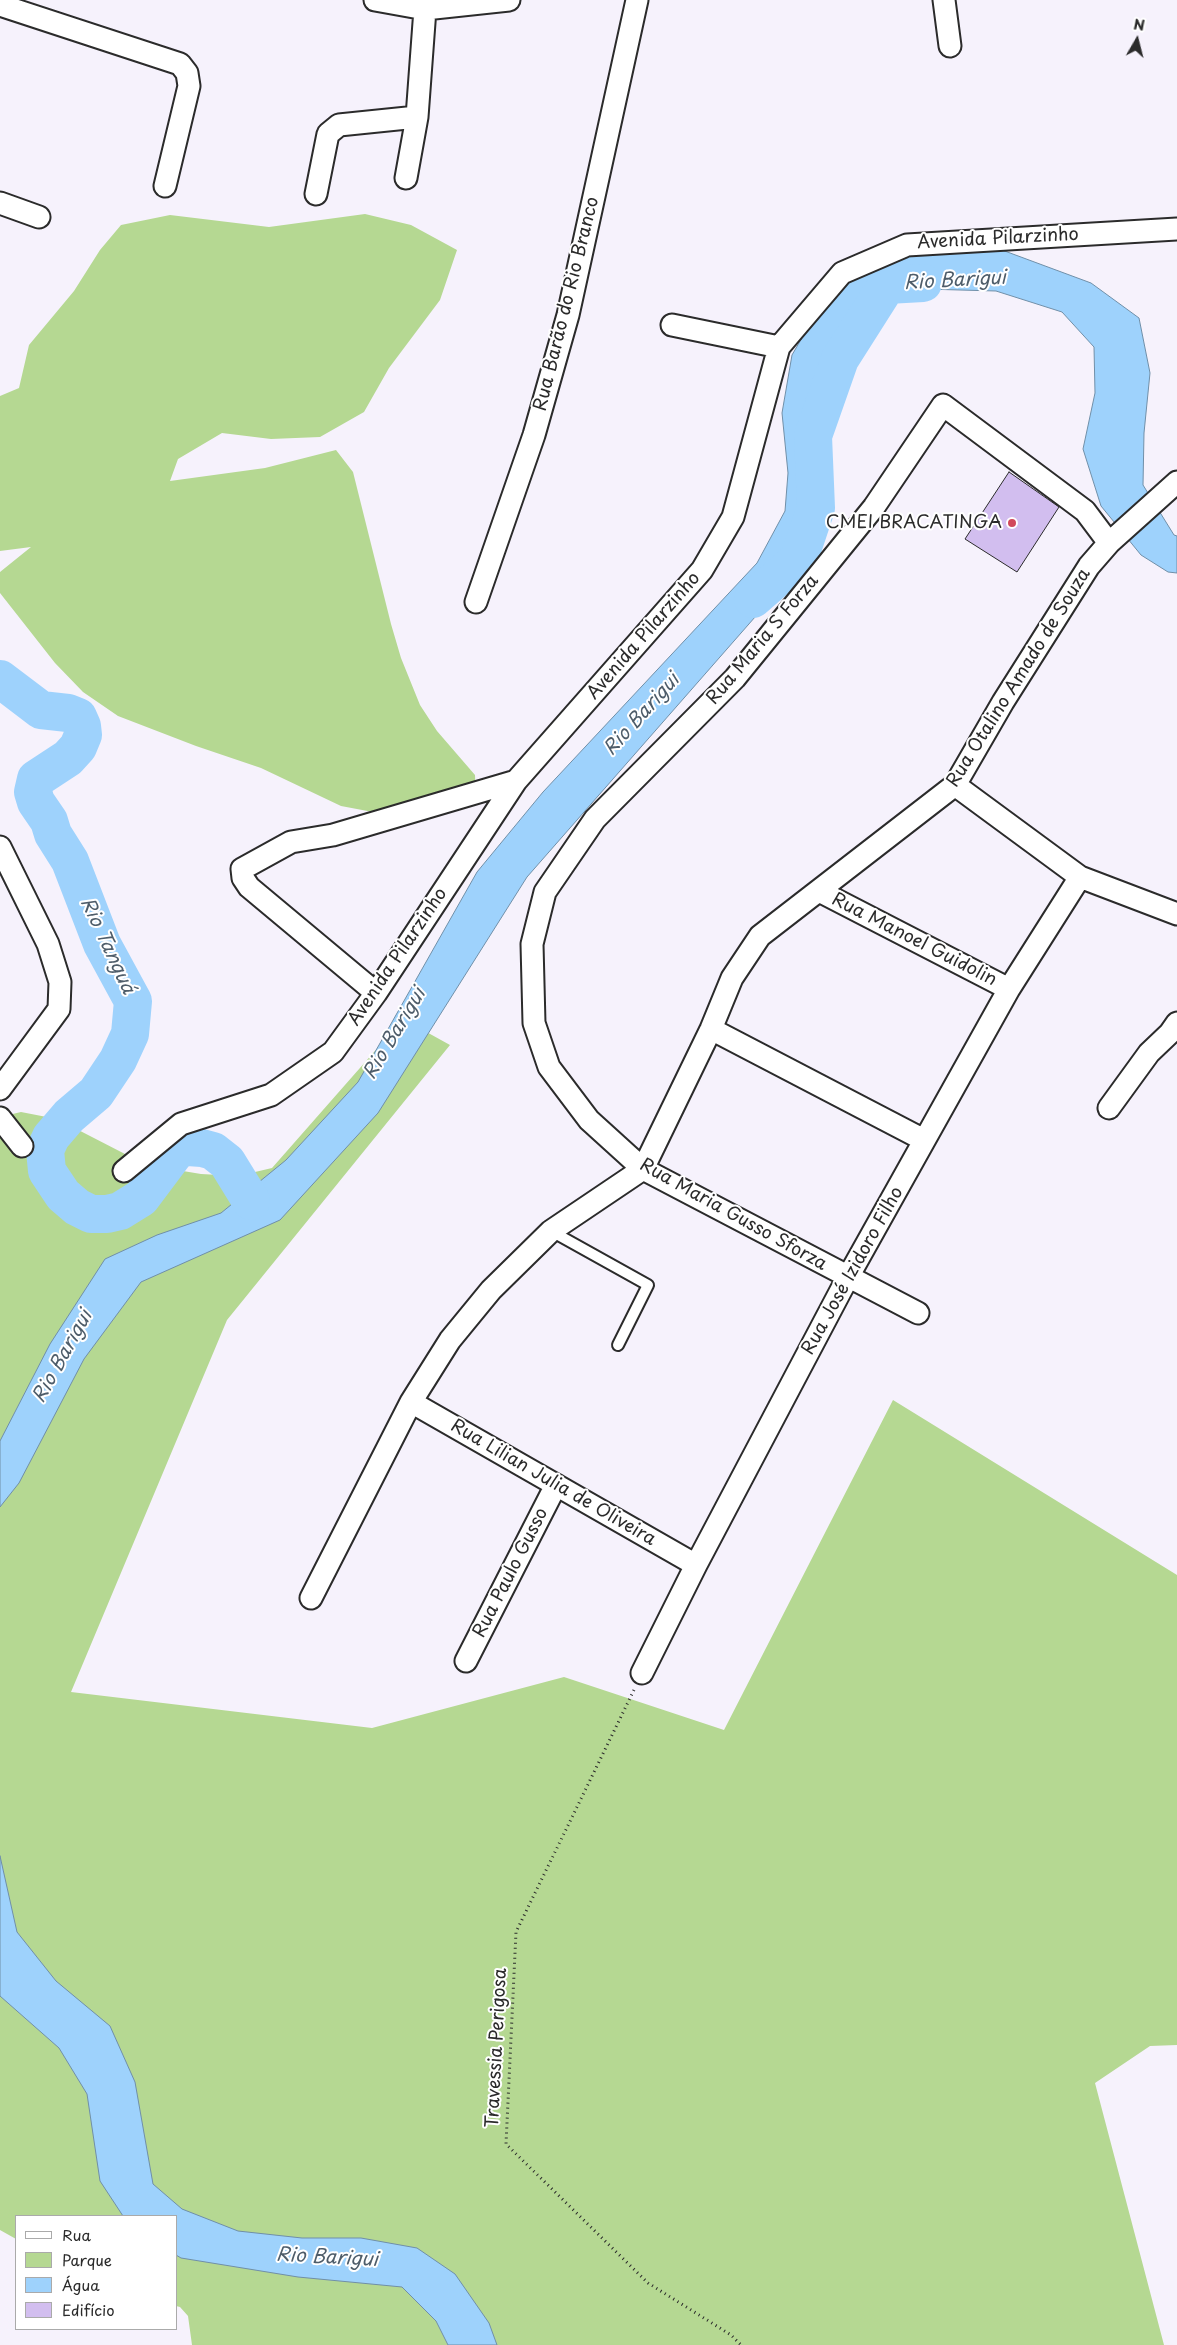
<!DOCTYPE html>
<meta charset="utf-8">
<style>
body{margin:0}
#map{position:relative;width:1177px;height:2345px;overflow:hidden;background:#f6f2fc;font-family:"Playpen Sans",sans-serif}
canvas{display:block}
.legend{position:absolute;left:15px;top:2215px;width:162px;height:115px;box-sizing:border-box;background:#fff;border:1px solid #aaa;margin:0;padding:6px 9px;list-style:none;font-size:15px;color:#2b2b2b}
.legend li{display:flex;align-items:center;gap:10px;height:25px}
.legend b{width:25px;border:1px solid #aaa}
.north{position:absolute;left:1112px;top:15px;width:50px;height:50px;-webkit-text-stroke:4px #fff;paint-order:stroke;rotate:8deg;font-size:14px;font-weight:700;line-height:20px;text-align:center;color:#2b2b2b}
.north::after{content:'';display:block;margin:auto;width:18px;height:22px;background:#2b2b2b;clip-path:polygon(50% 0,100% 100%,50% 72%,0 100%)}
</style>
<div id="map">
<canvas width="1177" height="2345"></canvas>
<ul class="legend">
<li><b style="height:6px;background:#fff"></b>Rua</li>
<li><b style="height:14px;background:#b5d892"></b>Parque</li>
<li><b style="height:14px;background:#9ed2fc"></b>Água</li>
<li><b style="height:14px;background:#d2beef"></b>Edifício</li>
</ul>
<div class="north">N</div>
</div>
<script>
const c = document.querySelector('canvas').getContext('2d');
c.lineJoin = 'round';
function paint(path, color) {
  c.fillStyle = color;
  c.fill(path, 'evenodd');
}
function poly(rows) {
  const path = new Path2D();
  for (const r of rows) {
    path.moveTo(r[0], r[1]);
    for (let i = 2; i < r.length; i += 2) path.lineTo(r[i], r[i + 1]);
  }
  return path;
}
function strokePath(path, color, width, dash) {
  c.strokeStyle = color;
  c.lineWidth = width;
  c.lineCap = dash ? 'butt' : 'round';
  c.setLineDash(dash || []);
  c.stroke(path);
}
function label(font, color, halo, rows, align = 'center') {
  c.font = font + ' "Playpen Sans",sans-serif';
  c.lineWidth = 4;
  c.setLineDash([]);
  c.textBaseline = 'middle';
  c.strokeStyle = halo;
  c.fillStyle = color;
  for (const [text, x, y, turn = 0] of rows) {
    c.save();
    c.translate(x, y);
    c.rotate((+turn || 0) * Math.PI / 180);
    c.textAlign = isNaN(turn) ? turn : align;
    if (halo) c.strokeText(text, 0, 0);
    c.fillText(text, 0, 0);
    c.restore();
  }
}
paint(poly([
 [365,214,411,225,457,250,440,300,389,368,364,412,320,437,271,439,222,433,178,459,170,481,265,468,336,450,353,472,391,624,401,658,420,705,437,731,475,775,476,803,394,816,341,806,261,768,196,746,118,716,83,692,55,663,0,593,0,572,31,547,0,551,0,396,19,388,29,345,74,291,100,250,121,225,170,215,269,227],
 [403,1019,450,1045,227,1320,71,1692,372,1728,564,1677,724,1730,893,1400,1177,1575,1177,2045,1150,2046,1095,2083,1164,2345,192,2345,188,2316,180,2307,176,2306,176,2216,16,2216,16,2239,0,2230,0,1117,21,1112,57,1119,125,1154,165,1168,201,1174,238,1176,272,1168]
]), '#b5d892');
const water = poly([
 [1002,250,1091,283,1139,318,1150,373,1144,433,1143,485,1174,535,1177,536,1177,573,1168,572,1141,555,1101,506,1083,449,1095,393,1094,347,1062,312,996,291,924,289,879,298,839,349,805,427,811,524,784,584,527,877,378,1113,280,1220,141,1282,84,1359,19,1483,0,1507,0,1441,50,1344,105,1259,157,1235,221,1213,286,1160,358,1082,477,872,543,792,757,563,785,511,788,473,782,413,792,355,821,305,855,274,904,255,1002,250],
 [0,1856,17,1932,56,1981,110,2026,135,2082,153,2184,182,2209,238,2231,302,2238,361,2238,417,2248,455,2274,489,2323,497,2345,448,2345,436,2321,402,2287,298,2277,181,2258,176,2255,176,2216,123,2216,100,2181,87,2094,59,2048,0,1996,0,1856]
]);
paint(water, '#9ed2fc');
strokePath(water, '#708fa8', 1);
strokePath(poly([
 [753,599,799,559,816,508,813,436,840,359,887,285,923,283],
 [0,679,41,710,68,713,78,717,82,726,83,735,78,747,68,758,36,779,33,792,36,802,49,821,53,834,70,861,102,944,133,1001,130,1034,118,1060,96,1093,69,1116,51,1137,45,1150,47,1171,63,1195,77,1207,91,1214,107,1214,120,1211,141,1198,177,1150,188,1147,202,1148,213,1151,227,1162,251,1201]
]), '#9ed2fc', 38);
const building = poly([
 [1009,472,1059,507,1017,572,965,539,1009,472]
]);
paint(building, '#d2beef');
strokePath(building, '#2b2b2b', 1);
const service = poly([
 [551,1231,648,1285,618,1345]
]);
const minor = poly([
 [375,0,425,9,509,0],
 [944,0,950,46],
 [0,5,180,64,187,73,189,86,165,186],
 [406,178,417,117,425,9],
 [316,194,328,134,339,125,417,117],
 [0,203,39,217],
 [672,325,779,347],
 [476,602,534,435,568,315,637,0],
 [955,785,1080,877,1177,914],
 [0,847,48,944,60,982,59,1009,0,1089],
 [819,891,1009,989],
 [376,993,249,887,243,878,242,869,291,842,333,835,516,781],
 [711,1029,924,1140],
 [1109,1108,1149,1053,1170,1033,1177,1023],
 [0,1118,22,1146],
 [124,1171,181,1124,271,1095,333,1052,376,993,516,781,702,570,733,517,779,347,842,273,907,245,1177,229],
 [918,1313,643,1169,589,1120,549,1067,534,1023,532,944,545,892,595,819,735,678,874,507,943,405,1085,511,1109,543],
 [411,1402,696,1565],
 [311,1598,411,1402,450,1340,491,1290,551,1231,643,1169,711,1029,732,978,760,936,955,785,1003,702,1089,566,1109,543,1177,482],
 [466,1661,556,1485],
 [642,1673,696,1565,848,1277,1009,989,1080,877]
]);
strokePath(service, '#2b2b2b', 14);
strokePath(minor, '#2b2b2b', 25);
strokePath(poly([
 [634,1690,516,1932,506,2144,648,2283,731,2335,741,2345]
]), '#2b2b2b', 3, [1, 4]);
strokePath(service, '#fff', 10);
strokePath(minor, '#fff', 21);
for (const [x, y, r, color] of [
 [1012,523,5,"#d1495b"]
]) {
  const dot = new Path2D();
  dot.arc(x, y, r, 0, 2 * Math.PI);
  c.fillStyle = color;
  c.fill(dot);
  strokePath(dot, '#fff', 2);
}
label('18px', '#2b2b2b', '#fff', [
 ["Avenida Pilarzinho",998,239,-3],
 ["Rua Barão do Rio Branco",567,304,-76],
 ["Avenida Pilarzinho",644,636,-49],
 ["Rua Maria S Forza",763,640,-50],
 ["Rua Otalino Amado de Souza",1019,678,-58],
 ["Rua Manoel Guidolin",914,940,27],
 ["Avenida Pilarzinho",398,957,-56],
 ["Rua Maria Gusso Sforza",733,1215,29],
 ["Rua José Izidoro Filho",853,1271,-61],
 ["Rua Lilian Julia de Oliveira",553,1483,30],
 ["Rua Paulo Gusso",511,1573,-63],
 ["Travessia Perigosa",497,2048,-87]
]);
label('18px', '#2b2b2b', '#fff', [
 ["CMEI BRACATINGA",1002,523]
], 'right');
label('italic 19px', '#4e5d6a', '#fff', [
 ["Rio Barigui",955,281,-3],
 ["Rio Barigui",642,715,-48],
 ["Rio Tanguá",107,946,65],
 ["Rio Barigui",395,1034,-59],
 ["Rio Barigui",63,1357,-61],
 ["Rio Barigui",327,2258,3]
]);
</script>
